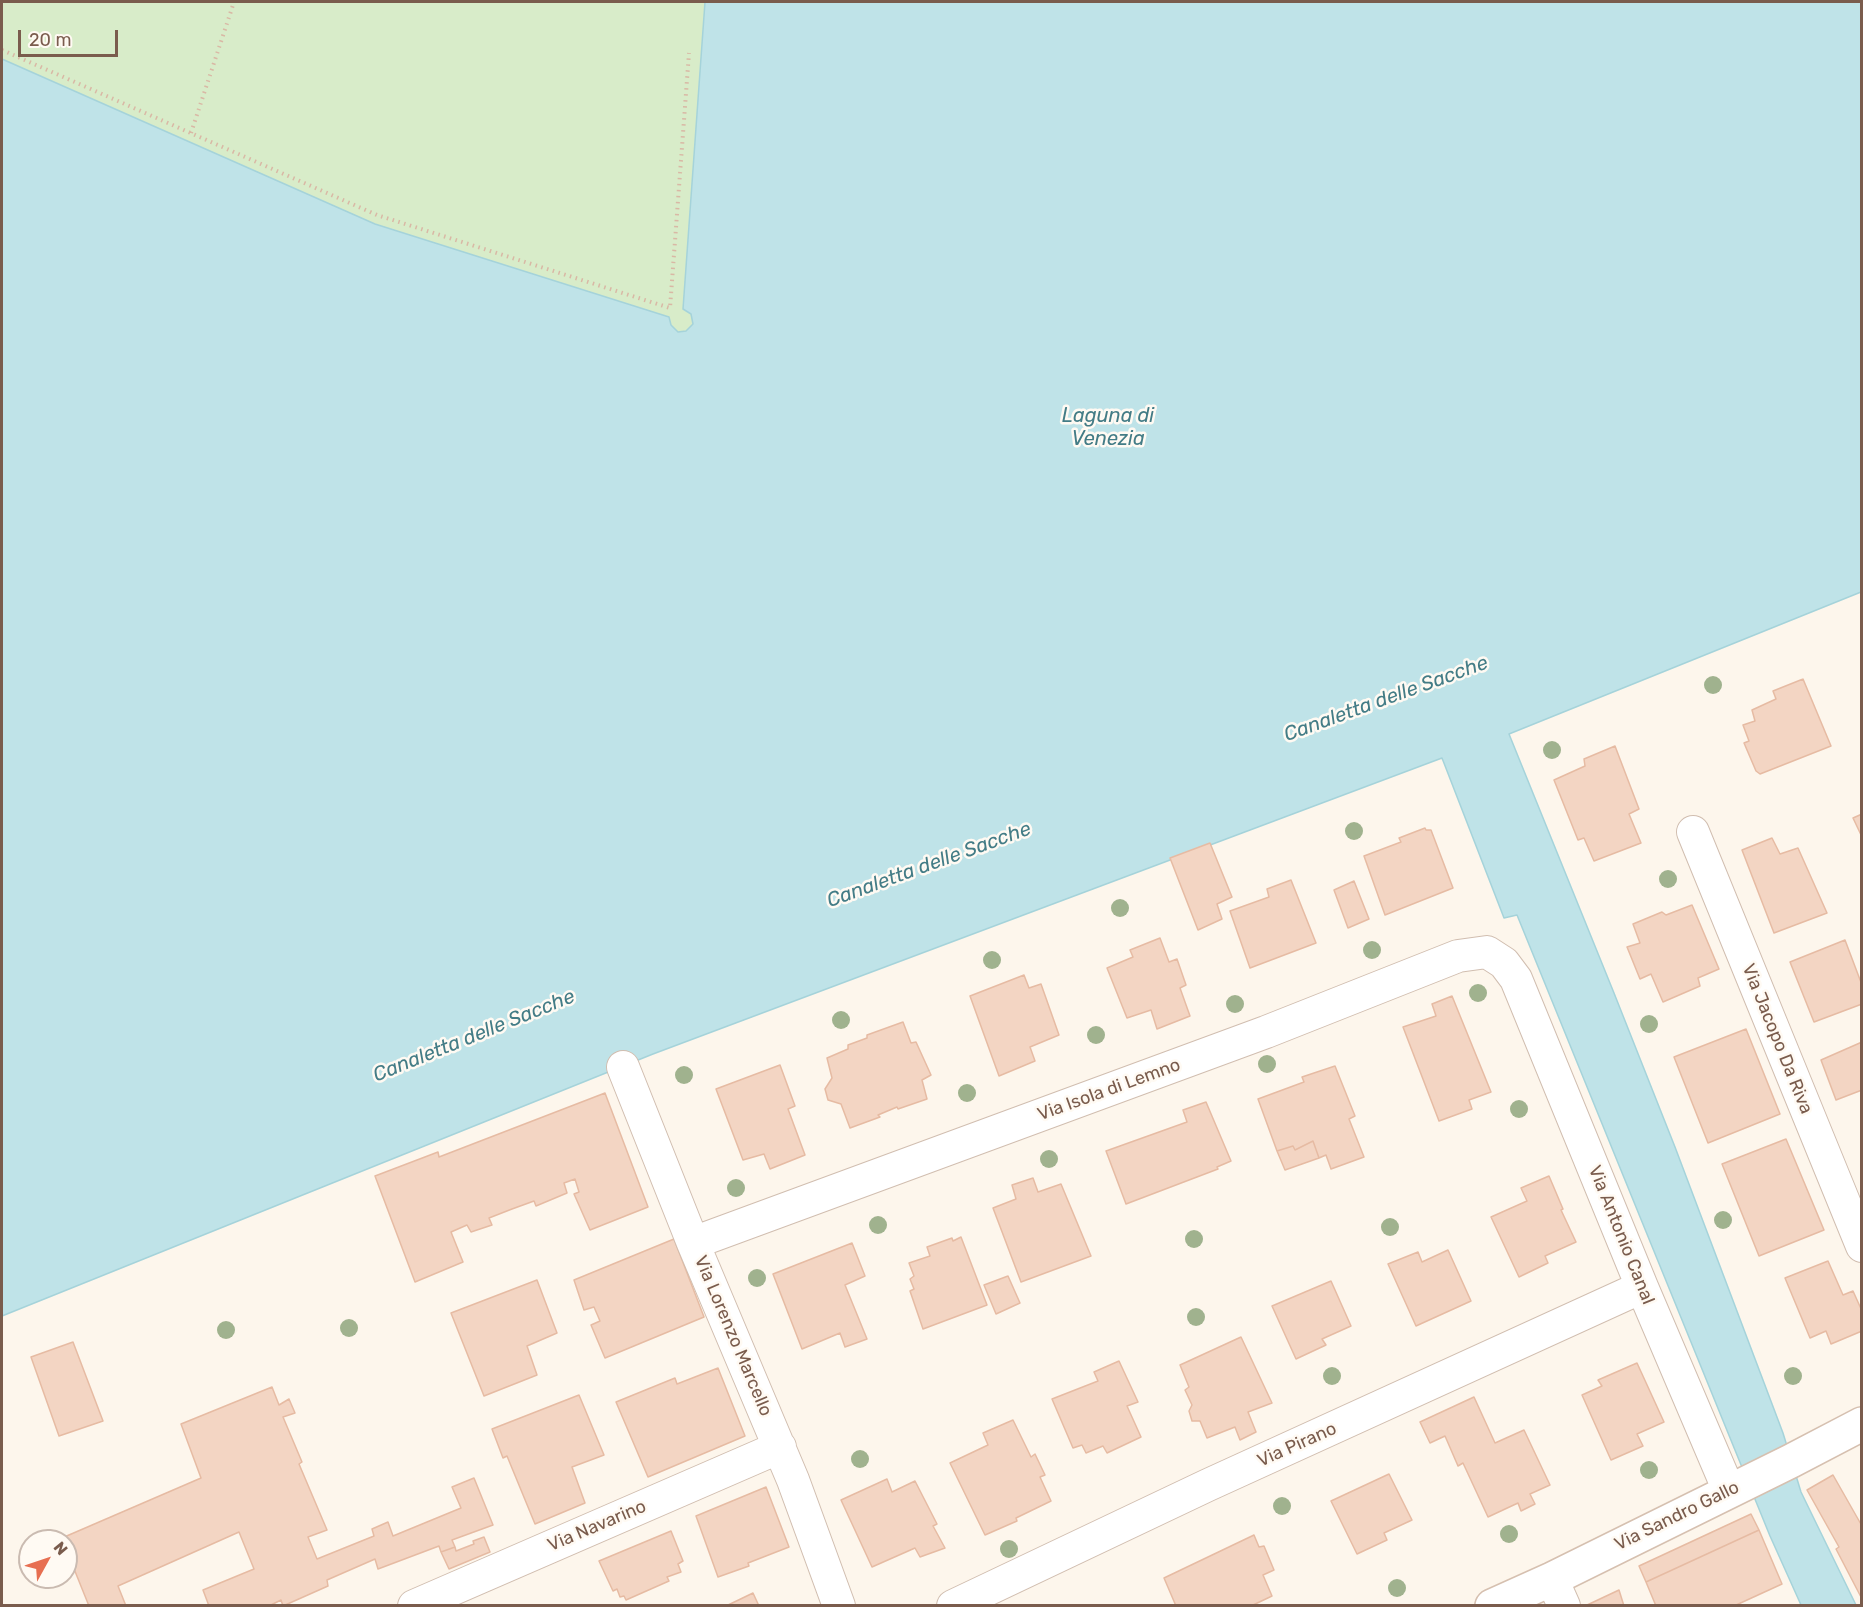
<!DOCTYPE html>
<style>
body{margin:0}
#map{position:relative;width:1863px;height:1607px;overflow:hidden;background:#fdf6ec;font-family:Rubik,sans-serif}
canvas{display:block}
.frame{position:absolute;inset:0;border:3px solid #7a5c4d;pointer-events:none}
.north{position:absolute;left:18px;top:1529px;width:60px;height:60px;box-sizing:border-box;background:#fffaf3;border:2px solid #cabbb1;border-radius:50%;rotate:50deg;font-size:16px;font-weight:700;line-height:24px;text-align:center;color:#7a5c4d}
.north::after{content:'';display:block;margin:auto;width:21px;height:27px;background:#e76f51;clip-path:polygon(50% 0,100% 100%,50% 72%,0 100%)}
.scale{position:absolute;left:18px;top:30px;width:100px;height:27px;box-sizing:border-box;border:3px solid #7a5c4d;border-top:0;padding-left:8px;font-size:18px;line-height:21px;white-space:nowrap;color:#7a5c4d;-webkit-text-stroke:4px #fffaf3;paint-order:stroke}
</style>
<div id="map">
<canvas width="1863" height="1607"></canvas>
<div class="frame"></div>
<div class="north">N</div>
<div class="scale">20 m</div>
</div>
<script>
const c = document.querySelector('canvas').getContext('2d');
c.lineJoin = 'round';
function paint(path, color) {
  c.fillStyle = color;
  c.fill(path, 'evenodd');
}
function poly(rows) {
  const path = new Path2D();
  for (const r of rows) {
    path.moveTo(r[0], r[1]);
    for (let i = 2; i < r.length; i += 2) path.lineTo(r[i], r[i + 1]);
  }
  return path;
}
function strokePath(path, color, width, dash) {
  c.strokeStyle = color;
  c.lineWidth = width;
  c.lineCap = dash ? 'butt' : 'round';
  c.setLineDash(dash || []);
  c.stroke(path);
}
function label(font, color, halo, rows, align = 'center') {
  c.font = font + ' Rubik,sans-serif';
  c.lineWidth = 5;
  c.setLineDash([]);
  c.textBaseline = 'middle';
  c.strokeStyle = halo;
  c.fillStyle = color;
  for (const [text, x, y, turn = 0] of rows) {
    c.save();
    c.translate(x, y);
    c.rotate((+turn || 0) * Math.PI / 180);
    c.textAlign = isNaN(turn) ? turn : align;
    if (halo) c.strokeText(text, 0, 0);
    c.fillText(text, 0, 0);
    c.restore();
  }
}
paint(poly([
 [2,2,705,2,683,309,691,314,693,324,686,331,677,332,671,325,669,317,375,224,151,126,2,1150]
]), '#d8ecc9');
const water = poly([
 [705,2,1861,2,1861,592,1509,734,1614,993,1675,1147,1783,1433,1801,1492,1856,1605,1801,1605,1770,1536,1517,915,1504,918,1442,758,653,1054,2,1316,2,59,375,224,669,317,671,325,678,332,686,331,693,324,691,314,683,309,705,2]
]);
paint(water, '#bfe3e8');
strokePath(water, '#a5d3da', 1.5);
const building = poly([
 [1803,679,1831,746,1760,774,1756,771,1744,743,1749,741,1743,725,1755,721,1752,710,1776,699,1773,691,1803,679],
 [1615,746,1639,809,1629,814,1641,843,1594,861,1584,838,1578,840,1554,780,1585,766,1584,759,1615,746],
 [1862,814,1862,837,1853,818,1862,814],
 [1425,828,1426,830,1431,830,1453,888,1385,915,1364,856,1401,842,1399,838,1425,828],
 [1772,838,1780,854,1798,848,1827,913,1774,933,1742,850,1772,838],
 [1210,843,1232,897,1217,904,1222,919,1198,930,1170,858,1210,843],
 [1291,880,1316,943,1250,968,1230,911,1269,897,1267,889,1291,880],
 [1354,881,1369,919,1348,928,1334,890,1354,881],
 [1692,905,1719,969,1698,978,1700,986,1663,1002,1651,974,1640,979,1627,947,1640,943,1633,924,1662,912,1666,915,1692,905],
 [1160,938,1169,962,1177,959,1186,985,1180,988,1190,1016,1157,1029,1151,1010,1127,1018,1107,968,1133,957,1130,950,1160,938],
 [1845,940,1862,985,1862,1004,1814,1022,1790,962,1845,940],
 [1024,975,1029,988,1041,984,1059,1035,1030,1047,1035,1061,999,1076,970,996,1024,975],
 [1452,996,1491,1092,1469,1100,1472,1109,1439,1121,1403,1027,1436,1016,1432,1004,1452,996],
 [903,1022,911,1043,916,1042,931,1075,922,1080,927,1099,898,1109,897,1107,878,1115,880,1117,850,1128,841,1104,828,1100,825,1089,832,1078,827,1058,848,1049,848,1045,867,1038,867,1035,903,1022],
 [1746,1029,1780,1114,1708,1143,1674,1057,1746,1029],
 [1862,1042,1862,1090,1836,1100,1821,1060,1862,1042],
 [780,1065,795,1106,788,1109,805,1155,770,1169,764,1154,743,1160,716,1089,780,1065],
 [1335,1066,1355,1116,1349,1119,1364,1157,1331,1169,1326,1155,1319,1158,1313,1141,1295,1150,1293,1146,1277,1151,1258,1099,1304,1082,1302,1077,1335,1066],
 [605,1093,648,1207,590,1230,574,1194,579,1192,575,1179,564,1183,567,1193,536,1206,534,1201,512,1209,489,1218,492,1225,471,1232,467,1225,451,1232,463,1262,415,1282,375,1176,438,1152,439,1157,605,1093],
 [1206,1102,1231,1161,1217,1167,1218,1169,1126,1204,1106,1151,1187,1122,1183,1110,1206,1102],
 [1786,1139,1824,1230,1759,1256,1722,1164,1786,1139],
 [1313,1141,1319,1158,1285,1170,1277,1151,1293,1146,1295,1150,1313,1141],
 [1549,1176,1563,1209,1561,1210,1576,1242,1545,1256,1548,1263,1519,1277,1491,1217,1527,1201,1521,1188,1549,1176],
 [1033,1178,1038,1192,1061,1184,1091,1256,1021,1282,993,1208,1016,1199,1012,1185,1033,1178],
 [961,1237,987,1305,923,1329,910,1291,914,1289,910,1279,914,1276,909,1263,930,1256,927,1247,952,1238,953,1241,961,1237],
 [674,1239,704,1317,605,1358,591,1325,600,1321,594,1307,584,1310,574,1280,674,1239],
 [852,1243,865,1276,845,1285,867,1339,845,1347,840,1333,802,1349,773,1274,852,1243],
 [1448,1250,1471,1301,1416,1326,1388,1264,1418,1252,1422,1262,1448,1250],
 [1828,1261,1843,1295,1853,1291,1862,1311,1862,1331,1831,1344,1826,1331,1810,1338,1785,1278,1828,1261],
 [1008,1276,1020,1303,996,1314,984,1285,1008,1276],
 [537,1280,557,1333,527,1346,537,1375,484,1396,451,1313,537,1280],
 [1331,1281,1351,1326,1322,1339,1326,1345,1296,1359,1272,1306,1331,1281],
 [1241,1337,1272,1403,1248,1412,1256,1432,1240,1440,1235,1427,1207,1438,1200,1421,1192,1421,1189,1411,1192,1405,1185,1390,1189,1387,1180,1365,1241,1337],
 [73,1342,103,1421,59,1436,31,1357,73,1342],
 [1119,1361,1138,1402,1127,1406,1141,1437,1107,1453,1103,1446,1086,1453,1082,1445,1073,1448,1052,1399,1098,1381,1094,1372,1119,1361],
 [1637,1363,1664,1422,1637,1434,1643,1446,1611,1460,1582,1395,1602,1386,1598,1380,1637,1363],
 [718,1368,745,1436,648,1477,616,1402,675,1378,677,1384,718,1368],
 [272,1387,279,1405,289,1399,295,1413,283,1417,302,1462,299,1464,327,1530,308,1537,317,1559,374,1536,372,1529,388,1522,393,1536,461,1508,452,1487,474,1478,493,1525,452,1540,455,1547,441,1552,439,1546,378,1569,375,1559,327,1580,328,1586,283,1606,281,1600,269,1606,209,1606,203,1590,254,1569,239,1532,118,1586,126,1606,89,1606,66,1549,66,1541,63,1541,62,1538,201,1478,181,1424,272,1387],
 [579,1395,604,1455,572,1467,585,1503,535,1524,507,1456,503,1458,492,1429,579,1395],
 [1474,1397,1495,1443,1524,1430,1550,1485,1530,1494,1535,1504,1521,1511,1518,1503,1488,1517,1463,1463,1458,1466,1445,1436,1430,1443,1420,1422,1474,1397],
 [1013,1420,1031,1457,1035,1454,1045,1475,1040,1477,1051,1501,1016,1518,1017,1521,985,1535,950,1463,988,1445,983,1433,1013,1420],
 [1389,1474,1412,1520,1384,1533,1387,1540,1357,1554,1331,1501,1389,1474],
 [1833,1475,1862,1526,1862,1599,1836,1549,1839,1547,1807,1490,1833,1475],
 [887,1479,892,1492,915,1481,937,1524,933,1526,945,1548,920,1557,915,1548,872,1567,841,1500,887,1479],
 [766,1487,789,1547,748,1563,749,1566,718,1577,696,1516,766,1487],
 [1751,1514,1759,1530,1646,1582,1639,1566,1751,1514],
 [1759,1530,1782,1584,1734,1606,1656,1606,1646,1582,1759,1530],
 [671,1531,683,1561,678,1564,681,1572,667,1577,669,1581,626,1600,624,1596,620,1597,617,1589,613,1591,599,1561,671,1531],
 [1254,1535,1259,1547,1264,1546,1274,1570,1263,1575,1272,1596,1251,1606,1176,1606,1164,1578,1254,1535],
 [484,1537,490,1552,449,1569,441,1552,455,1547,456,1551,474,1544,473,1541,484,1537],
 [1619,1590,1624,1606,1585,1606,1619,1590],
 [753,1593,759,1606,726,1606,753,1593]
]);
paint(building, '#f3d5c3');
strokePath(building, '#e6bba3', 1.5);
const street = poly([
 [1693,832,1862,1246],
 [623,1067,693,1243,793,1480,839,1606],
 [693,1243,1266,1032,1458,956,1487,952,1504,963,1516,979,1642,1287,1729,1491],
 [1552,1579,1564,1606],
 [414,1606,780,1447],
 [953,1606,1208,1485,1642,1287]
]);
const secondary = poly([
 [1492,1606,1552,1579,1791,1461,1862,1424]
]);
strokePath(street, '#d1beb0', 34);
strokePath(secondary, '#d6c0b0', 36);
strokePath(poly([
 [2,50,377,215,670,308,689,53],
 [191,133,234,2]
]), '#d9b8a5', 4, [1.5, 4.5]);
strokePath(street, '#fff', 32);
strokePath(secondary, '#fff', 33);
c.fillStyle = '#a0b28e';
for (const [x, y] of [
 [1713,685],
 [1552,750],
 [1354,831],
 [1668,879],
 [1120,908],
 [1372,950],
 [992,960],
 [1478,993],
 [1235,1004],
 [841,1020],
 [1649,1024],
 [1096,1035],
 [1267,1064],
 [684,1075],
 [967,1093],
 [1519,1109],
 [1049,1159],
 [736,1188],
 [1723,1220],
 [878,1225],
 [1390,1227],
 [1194,1239],
 [757,1278],
 [1196,1317],
 [349,1328],
 [226,1330],
 [1332,1376],
 [1793,1376],
 [860,1459],
 [1649,1470],
 [1282,1506],
 [1509,1534],
 [1009,1549],
 [1397,1588]
]) {
  c.beginPath();
  c.arc(x, y, 9, 0, 2 * Math.PI);
  c.fill();
}
label('18px', '#7a5c4d', '#fffaf3', [
 ["Via Jacopo Da Riva",1777,1039,68],
 ["Via Isola di Lemno",1109,1090,-20],
 ["Via Antonio Canal",1621,1235,68],
 ["Via Lorenzo Marcello",733,1336,67],
 ["Via Pirano",1297,1445,-24],
 ["Via Sandro Gallo",1677,1516,-26],
 ["Via Navarino",597,1526,-23]
]);
label('italic 20px', '#437c86', '#fffaf3', [
 ["Laguna di",1108,416],
 ["Venezia",1108,439],
 ["Canaletta delle Sacche",1386,699,-20],
 ["Canaletta delle Sacche",929,865,-20],
 ["Canaletta delle Sacche",474,1036,-22]
]);
</script>
